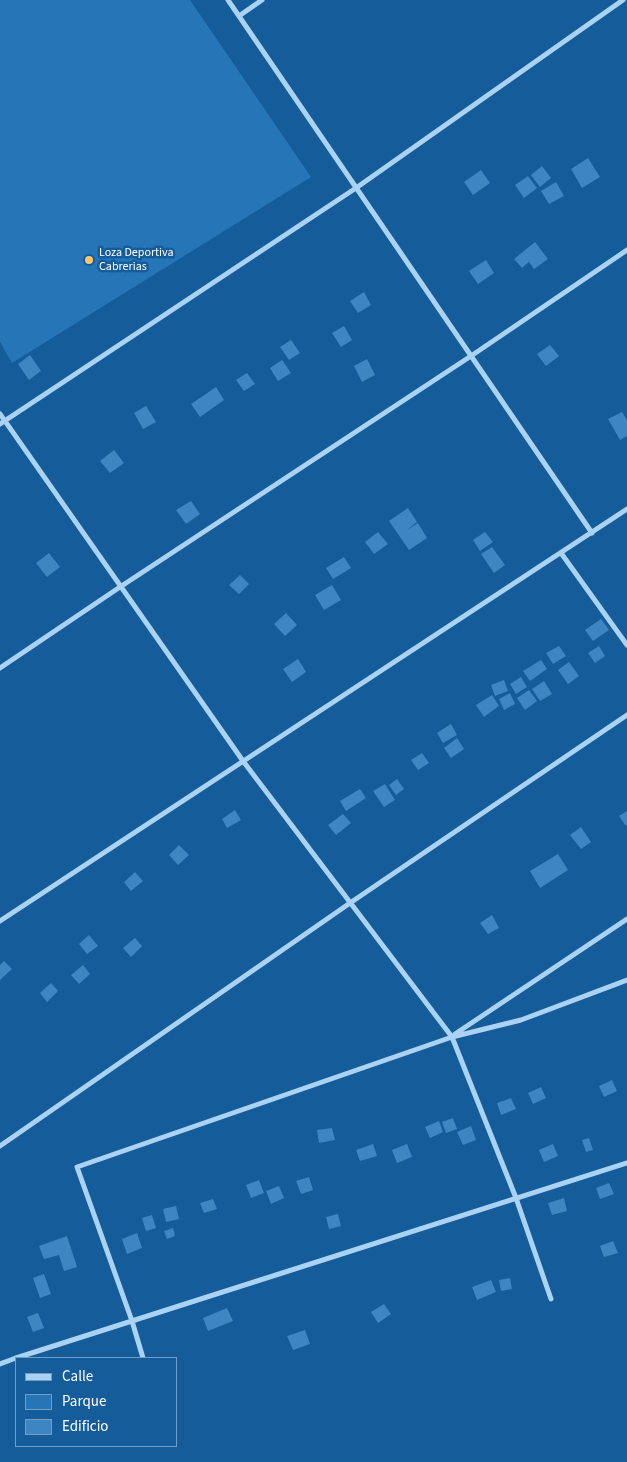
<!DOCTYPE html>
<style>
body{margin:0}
#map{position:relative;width:627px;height:1462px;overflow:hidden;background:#155c9b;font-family:"Source Sans 3",sans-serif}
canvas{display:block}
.legend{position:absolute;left:15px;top:1357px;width:162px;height:90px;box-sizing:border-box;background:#155c9b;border:1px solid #739dc3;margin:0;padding:6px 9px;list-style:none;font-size:15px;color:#fff}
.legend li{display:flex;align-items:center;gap:10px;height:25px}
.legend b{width:25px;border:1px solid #739dc3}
</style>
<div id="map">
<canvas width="627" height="1462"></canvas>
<ul class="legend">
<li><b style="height:6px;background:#aad2f3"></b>Calle</li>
<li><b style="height:14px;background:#2575b7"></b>Parque</li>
<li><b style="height:14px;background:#3e86c1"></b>Edificio</li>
</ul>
</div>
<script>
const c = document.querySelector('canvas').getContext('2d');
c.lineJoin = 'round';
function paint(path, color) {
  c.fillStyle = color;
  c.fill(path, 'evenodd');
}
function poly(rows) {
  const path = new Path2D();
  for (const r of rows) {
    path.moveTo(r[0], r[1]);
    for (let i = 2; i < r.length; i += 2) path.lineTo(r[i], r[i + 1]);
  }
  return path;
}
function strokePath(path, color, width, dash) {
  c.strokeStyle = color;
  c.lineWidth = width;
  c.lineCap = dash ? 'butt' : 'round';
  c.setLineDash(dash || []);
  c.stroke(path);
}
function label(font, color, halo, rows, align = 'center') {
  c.font = font + ' "Source Sans 3",sans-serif';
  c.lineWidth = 5;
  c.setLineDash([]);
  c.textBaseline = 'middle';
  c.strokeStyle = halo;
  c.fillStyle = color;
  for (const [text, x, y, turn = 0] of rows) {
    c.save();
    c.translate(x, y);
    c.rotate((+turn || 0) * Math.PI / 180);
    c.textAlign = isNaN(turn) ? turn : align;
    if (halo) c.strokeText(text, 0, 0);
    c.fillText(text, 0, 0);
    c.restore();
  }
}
paint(poly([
 [0,0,190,0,311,177,12,363,0,342]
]), '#2575b7');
paint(poly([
 [588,158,600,177,582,188,571,169],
 [542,166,551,178,540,187,531,175],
 [481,170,490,183,473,195,464,182],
 [528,176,537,188,524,198,515,185],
 [556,182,564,196,549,204,541,191],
 [535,242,548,259,534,269,529,262,522,268,514,259],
 [486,260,494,273,478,284,469,271],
 [364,292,371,305,358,313,350,301],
 [344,326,352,340,341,347,332,333],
 [291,340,300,353,289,360,280,347],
 [550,345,559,356,546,366,537,354],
 [30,355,41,371,29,380,18,364],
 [367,359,375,375,362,382,354,366],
 [282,360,291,373,278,381,270,368],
 [247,373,255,384,244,391,236,380],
 [216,387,224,400,200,417,191,404],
 [146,406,156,422,143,429,134,413],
 [622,412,627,420,627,436,620,440,608,419],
 [114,450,124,463,110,473,100,461],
 [191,501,200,514,186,524,176,510],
 [408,508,417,522,407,530,418,523,427,538,409,550,389,521],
 [378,532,388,544,374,554,365,542],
 [485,532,493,542,480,551,473,540],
 [492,547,505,565,494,573,481,554],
 [49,553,60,567,47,577,36,563],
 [344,557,351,568,333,579,326,568],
 [240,575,249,584,239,594,229,585],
 [332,585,341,600,324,610,315,595],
 [286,613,297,625,285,636,274,624],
 [601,619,609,630,593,641,585,630],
 [559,646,566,656,553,664,546,653],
 [599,646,605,656,595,663,588,653],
 [298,659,306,672,292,682,283,669],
 [541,660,547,669,530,681,523,671],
 [569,662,579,676,568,684,558,670],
 [521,677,527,687,516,694,510,684],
 [504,680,508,691,495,696,491,685],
 [544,681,552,694,540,701,532,689],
 [529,690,537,701,525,710,517,698],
 [510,693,515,704,504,710,499,699],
 [492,695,499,706,484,717,476,705],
 [451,724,457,735,443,743,437,733],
 [457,738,464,749,451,758,444,748],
 [422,753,429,763,418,770,411,760],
 [397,779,404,789,396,795,389,785],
 [385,784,395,800,384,807,373,791],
 [360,789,366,798,346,811,340,801],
 [235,810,241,820,227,828,222,819],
 [627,811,627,825,626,826,619,816],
 [343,814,351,823,336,835,328,825],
 [581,827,591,842,581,849,570,835],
 [179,845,189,855,178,865,169,855],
 [558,854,568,870,540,888,530,871],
 [135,872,143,881,131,891,124,882],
 [492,915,499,928,488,934,480,923],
 [89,935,98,946,87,954,79,944],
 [135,938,142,946,131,957,123,948],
 [4,961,12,969,0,980,0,965],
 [83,965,90,974,79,984,71,975],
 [51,983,58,991,47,1002,40,993],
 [612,1080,617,1091,604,1097,599,1086],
 [541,1087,546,1098,533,1104,528,1093],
 [511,1098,516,1109,501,1115,497,1103],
 [453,1118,457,1129,446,1133,442,1122],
 [439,1121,443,1132,430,1138,425,1127],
 [471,1126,476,1140,463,1145,457,1132],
 [332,1128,335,1140,319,1143,317,1130],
 [589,1138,593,1150,586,1152,582,1140],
 [373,1144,377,1156,360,1161,356,1150],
 [407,1144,412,1157,397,1163,392,1150],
 [553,1144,558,1156,544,1162,539,1150],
 [309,1177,313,1190,301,1194,296,1181],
 [259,1180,264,1193,251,1198,246,1185],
 [609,1183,614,1194,600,1199,596,1188],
 [279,1186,284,1198,271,1204,266,1191],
 [564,1198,567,1211,552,1215,548,1203],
 [213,1199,217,1209,204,1213,200,1203],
 [176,1206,179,1219,166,1222,163,1209],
 [338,1214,341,1226,329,1229,326,1217],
 [152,1215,156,1228,146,1231,142,1218],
 [173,1228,175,1236,167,1239,164,1231],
 [137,1233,142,1248,127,1254,122,1239],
 [67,1236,77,1267,64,1271,59,1255,44,1259,39,1246],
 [613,1241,618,1253,604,1257,600,1246],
 [44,1274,51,1294,40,1298,33,1278],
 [510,1278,512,1289,501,1291,499,1280],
 [491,1280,496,1292,477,1300,472,1287],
 [384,1304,391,1314,378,1323,371,1312],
 [227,1308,233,1321,208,1331,203,1318],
 [38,1313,44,1328,33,1332,27,1317],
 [305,1330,310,1344,293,1350,287,1336]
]), '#3e86c1');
strokePath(poly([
 [228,0,592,533],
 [239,16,262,0],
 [0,414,243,761,452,1037,516,1198,551,1299],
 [0,424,356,188,623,0],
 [561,553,627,645],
 [0,668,120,587,471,356,627,250],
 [0,921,627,509],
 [455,1034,627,919],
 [0,1146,350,903,627,715],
 [16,1358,627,1163],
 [143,1358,132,1321,77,1167,452,1037,521,1020,627,980],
 [0,1364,16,1358]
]), '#aad2f3', 5);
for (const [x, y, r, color] of [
 [89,260,5,"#ffc66c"]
]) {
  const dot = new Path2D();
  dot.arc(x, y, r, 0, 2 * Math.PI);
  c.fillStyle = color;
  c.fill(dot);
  strokePath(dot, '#155c9b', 2);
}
label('12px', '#fff', '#155c9b', [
 ["Loza Deportiva",99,253],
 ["Cabrerias",99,267]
], 'left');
</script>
